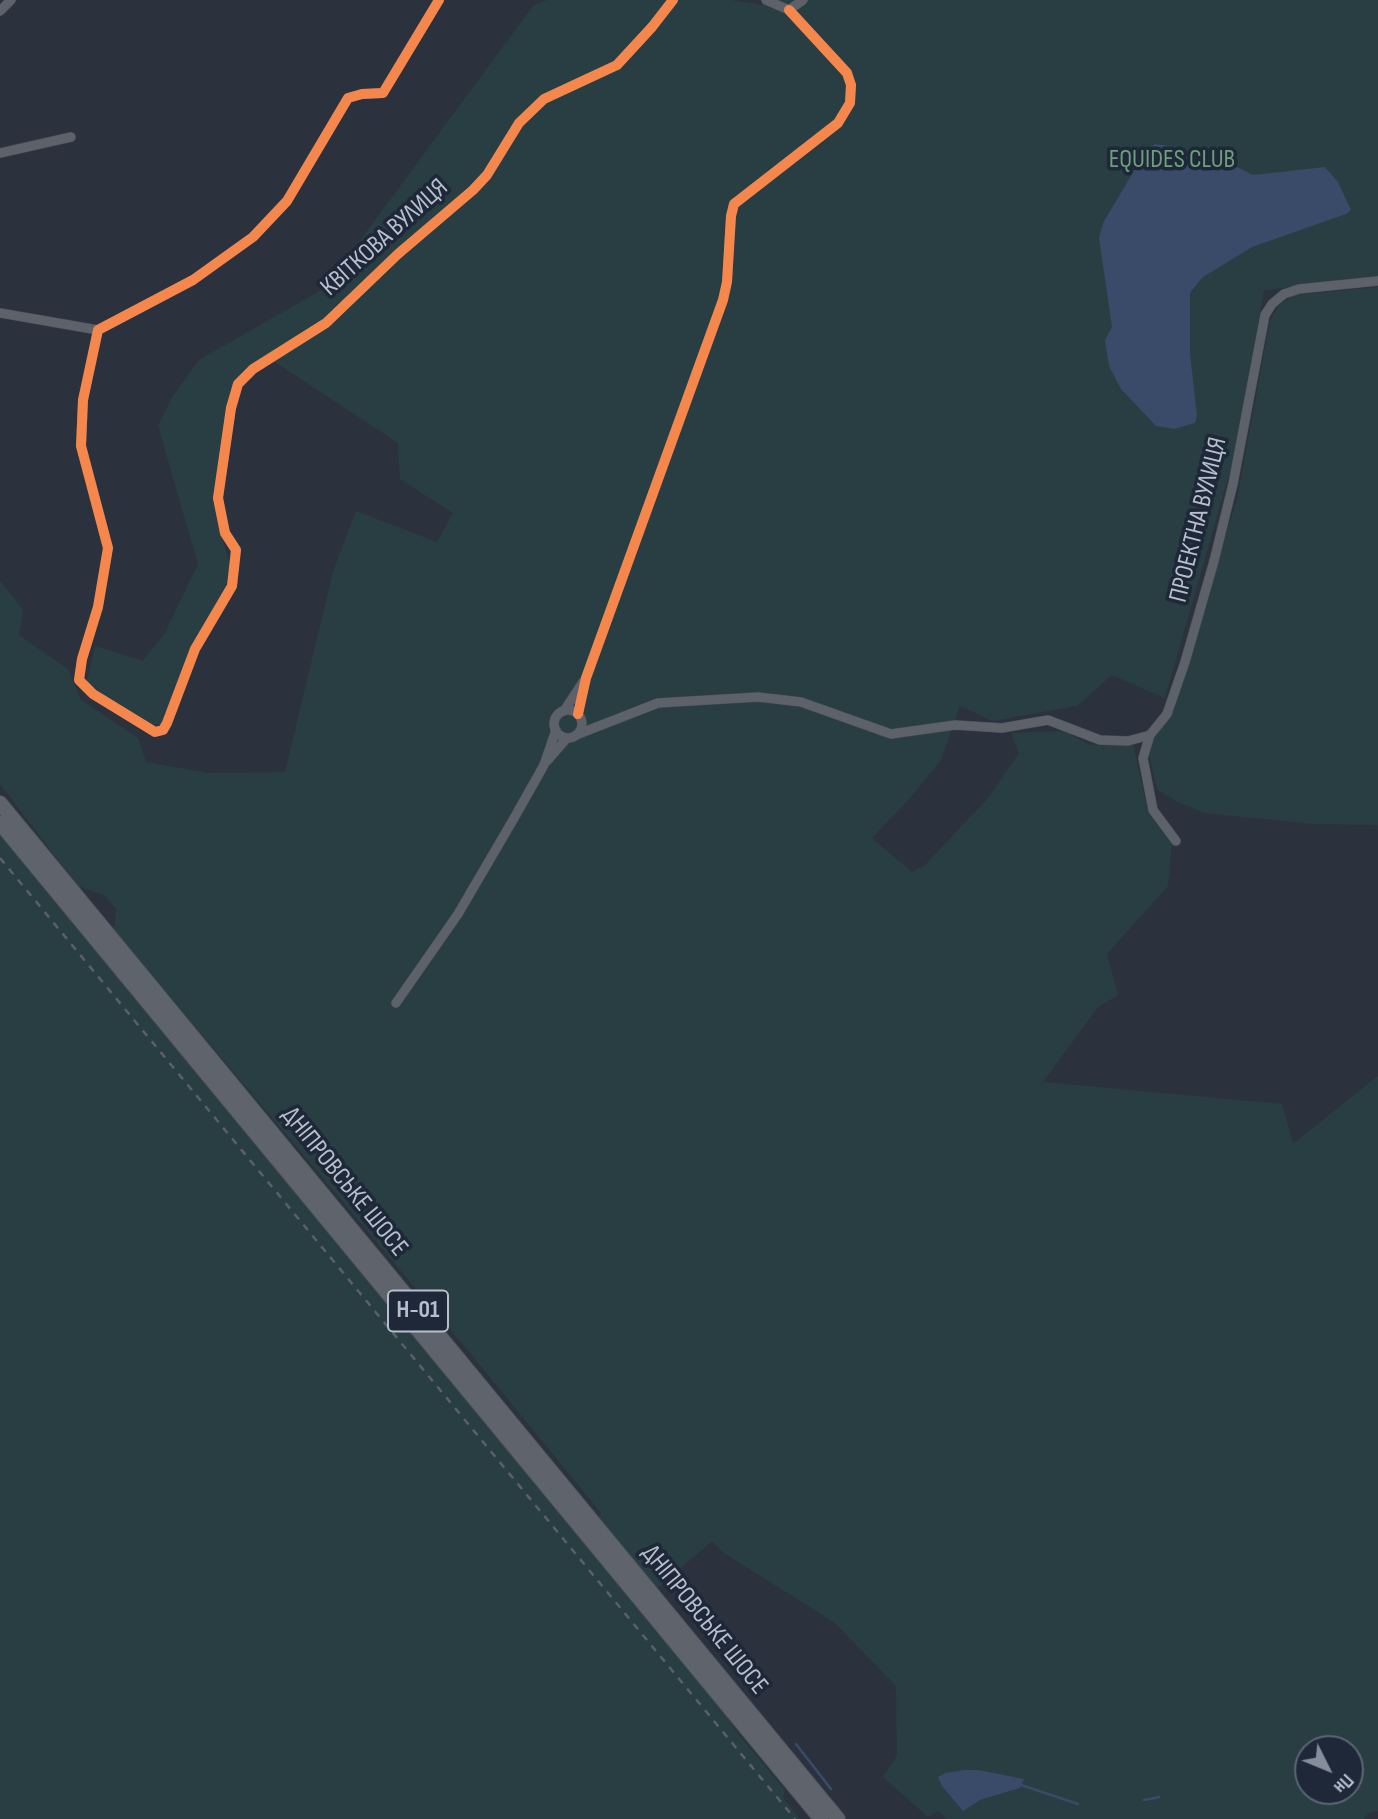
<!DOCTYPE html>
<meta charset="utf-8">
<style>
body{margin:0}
#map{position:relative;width:1378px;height:1819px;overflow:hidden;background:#2c323d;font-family:"Sofia Sans Condensed",sans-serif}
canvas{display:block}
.north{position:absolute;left:1294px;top:1735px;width:70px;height:70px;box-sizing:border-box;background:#1e2838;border:2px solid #5b6474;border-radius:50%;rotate:133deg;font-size:19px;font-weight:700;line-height:28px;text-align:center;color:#b7bfcd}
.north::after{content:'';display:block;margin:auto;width:24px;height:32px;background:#868e9b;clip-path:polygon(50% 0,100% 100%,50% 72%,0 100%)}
</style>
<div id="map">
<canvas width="1378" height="1819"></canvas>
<div class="north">Пн</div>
</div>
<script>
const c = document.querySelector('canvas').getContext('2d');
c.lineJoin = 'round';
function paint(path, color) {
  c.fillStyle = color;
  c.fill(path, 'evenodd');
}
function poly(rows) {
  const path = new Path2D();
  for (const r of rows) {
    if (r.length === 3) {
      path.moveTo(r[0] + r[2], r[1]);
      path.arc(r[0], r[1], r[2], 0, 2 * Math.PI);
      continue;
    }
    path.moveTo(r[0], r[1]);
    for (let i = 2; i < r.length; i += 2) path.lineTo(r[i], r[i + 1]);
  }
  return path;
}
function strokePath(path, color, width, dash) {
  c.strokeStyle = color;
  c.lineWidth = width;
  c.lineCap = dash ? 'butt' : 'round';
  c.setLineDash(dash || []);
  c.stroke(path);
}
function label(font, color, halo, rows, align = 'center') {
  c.font = font + ' "Sofia Sans Condensed",sans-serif';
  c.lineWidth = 7;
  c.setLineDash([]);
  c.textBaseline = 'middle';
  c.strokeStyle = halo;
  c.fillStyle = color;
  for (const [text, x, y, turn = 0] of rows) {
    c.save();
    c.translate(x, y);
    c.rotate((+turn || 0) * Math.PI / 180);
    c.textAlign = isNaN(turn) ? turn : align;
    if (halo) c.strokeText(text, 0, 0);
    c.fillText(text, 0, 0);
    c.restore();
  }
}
paint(poly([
 [547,0,731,0,762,5,763,0,1378,0,1378,278,1264,290,1232,472,1228,478,1165,698,1112,675,1077,706,993,721,960,706,941,760,910,798,872,838,912,872,925,865,989,797,1019,753,1011,733,1064,731,1090,745,1133,745,1147,807,1172,841,1168,886,1107,954,1118,995,1098,1007,1043,1082,1282,1104,1293,1144,1378,1076,1378,1811,1369,1813,1363,1819,947,1819,939,1811,928,1817,883,1777,897,1756,896,1686,835,1623,724,1553,712,1541,651,1594,593,1523,601,1513,470,1353,114,930,116,909,104,895,78,886,0,784,0,581,23,610,19,635,68,669,81,700,138,738,146,762,208,773,285,772,333,572,356,511,437,542,453,513,400,479,398,443,266,356,245,369,234,380,228,400,214,497,220,530,230,565,227,589,201,629,181,676,168,716,160,725,151,724,106,697,87,681,95,646,143,661,165,633,198,564,158,426,173,396,199,360,325,288,533,6],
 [1308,1749,1350,1749,1350,1791,1308,1791],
 [963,1770,979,1770,1023,1779,1020,1788,980,1800,963,1810,938,1777,945,1773],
 [1378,287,1378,825,1314,824,1204,813,1174,800,1157,789,1149,755,1152,738,1172,708,1237,499,1270,321,1279,305,1294,295],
 [0,823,686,1655,738,1734,785,1790,783,1798,800,1819,0,1819]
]), '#283e43');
paint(poly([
 [1155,144,1177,147,1189,155,1237,167,1253,175,1325,167,1338,182,1351,210,1346,214,1252,247,1203,277,1196,285,1190,293,1190,354,1197,416,1195,423,1174,429,1156,426,1121,389,1109,366,1105,340,1112,327,1099,238,1103,223,1147,149],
 [963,1770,979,1770,1024,1779,1020,1788,980,1800,963,1811,942,1786,938,1777,945,1773]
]), '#394b69');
strokePath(poly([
 [796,1744,831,1789],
 [1021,1785,1078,1804],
 [1144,1800,1159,1797]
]), '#394b69', 2.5);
const minor = poly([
 [439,0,383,93,362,94,348,98,287,201,253,237,193,280,98,330,83,400,81,446,108,548,98,607,82,659,79,680,93,694,155,732,163,730,167,723,195,649,232,586,236,550,225,533,218,498,231,408,238,384,253,369,326,323,398,254,473,190,487,175,519,123,544,99,617,65,652,27,673,0],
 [766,0,789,10,803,0],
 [0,11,11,0],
 [0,153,71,137],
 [0,313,98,330],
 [568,724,14],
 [564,711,583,682],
 [578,714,586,678,723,300,727,282,731,216,734,204,838,123,850,103,851,85,847,73,789,10],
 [576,735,658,703,758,697,801,702,891,734,955,725,1002,728,1048,720,1100,740,1128,741,1150,735],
 [547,761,567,738],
 [1176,841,1153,810,1143,758,1150,735,1167,714,1185,662,1214,561,1233,484,1265,315,1272,304,1284,294,1299,289,1378,281],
 [396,1003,458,914,513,820,544,765,556,730]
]);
const primary = poly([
 [0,803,838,1819],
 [0,823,821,1819]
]);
strokePath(minor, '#494d55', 10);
strokePath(primary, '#474d56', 16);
strokePath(minor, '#5d616a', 9);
strokePath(primary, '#5f646c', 14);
strokePath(poly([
 [0,858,795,1819]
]), '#5b6068', 2.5, [7, 7]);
strokePath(poly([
 [439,0,383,93,362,94,348,98,287,201,253,237,193,280,98,330,83,400,81,446,108,548,98,607,82,659,79,680,93,694,155,732,163,730,167,723,195,649,232,586,236,550,225,533,218,498,231,408,238,384,253,369,326,323,398,254,473,190,487,175,519,123,544,99,617,65,652,27,673,0],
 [578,714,586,678,723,300,727,282,731,216,734,204,838,123,850,103,851,85,847,73,789,10]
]), '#f5874c', 10);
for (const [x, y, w] of [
 [418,1311,60]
]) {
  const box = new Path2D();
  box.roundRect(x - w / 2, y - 20.5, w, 41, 5);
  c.fillStyle = '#1e2838';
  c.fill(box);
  strokePath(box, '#b7bfcd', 2);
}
label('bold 24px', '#b7bfcd', null, [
 ["Н-01",418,1311]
]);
label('26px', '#6d9f7b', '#1e2838', [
 ["EQUIDES CLUB",1172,160]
]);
label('26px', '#b7bfcd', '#1e2838', [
 ["КВІТКОВА ВУЛИЦЯ",385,238,-42],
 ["ПРОЕКТНА ВУЛИЦЯ",1199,520,-76],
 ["ДНІПРОВСЬКЕ ШОСЕ",344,1182,51],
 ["ДНІПРОВСЬКЕ ШОСЕ",704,1620,51]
]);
</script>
